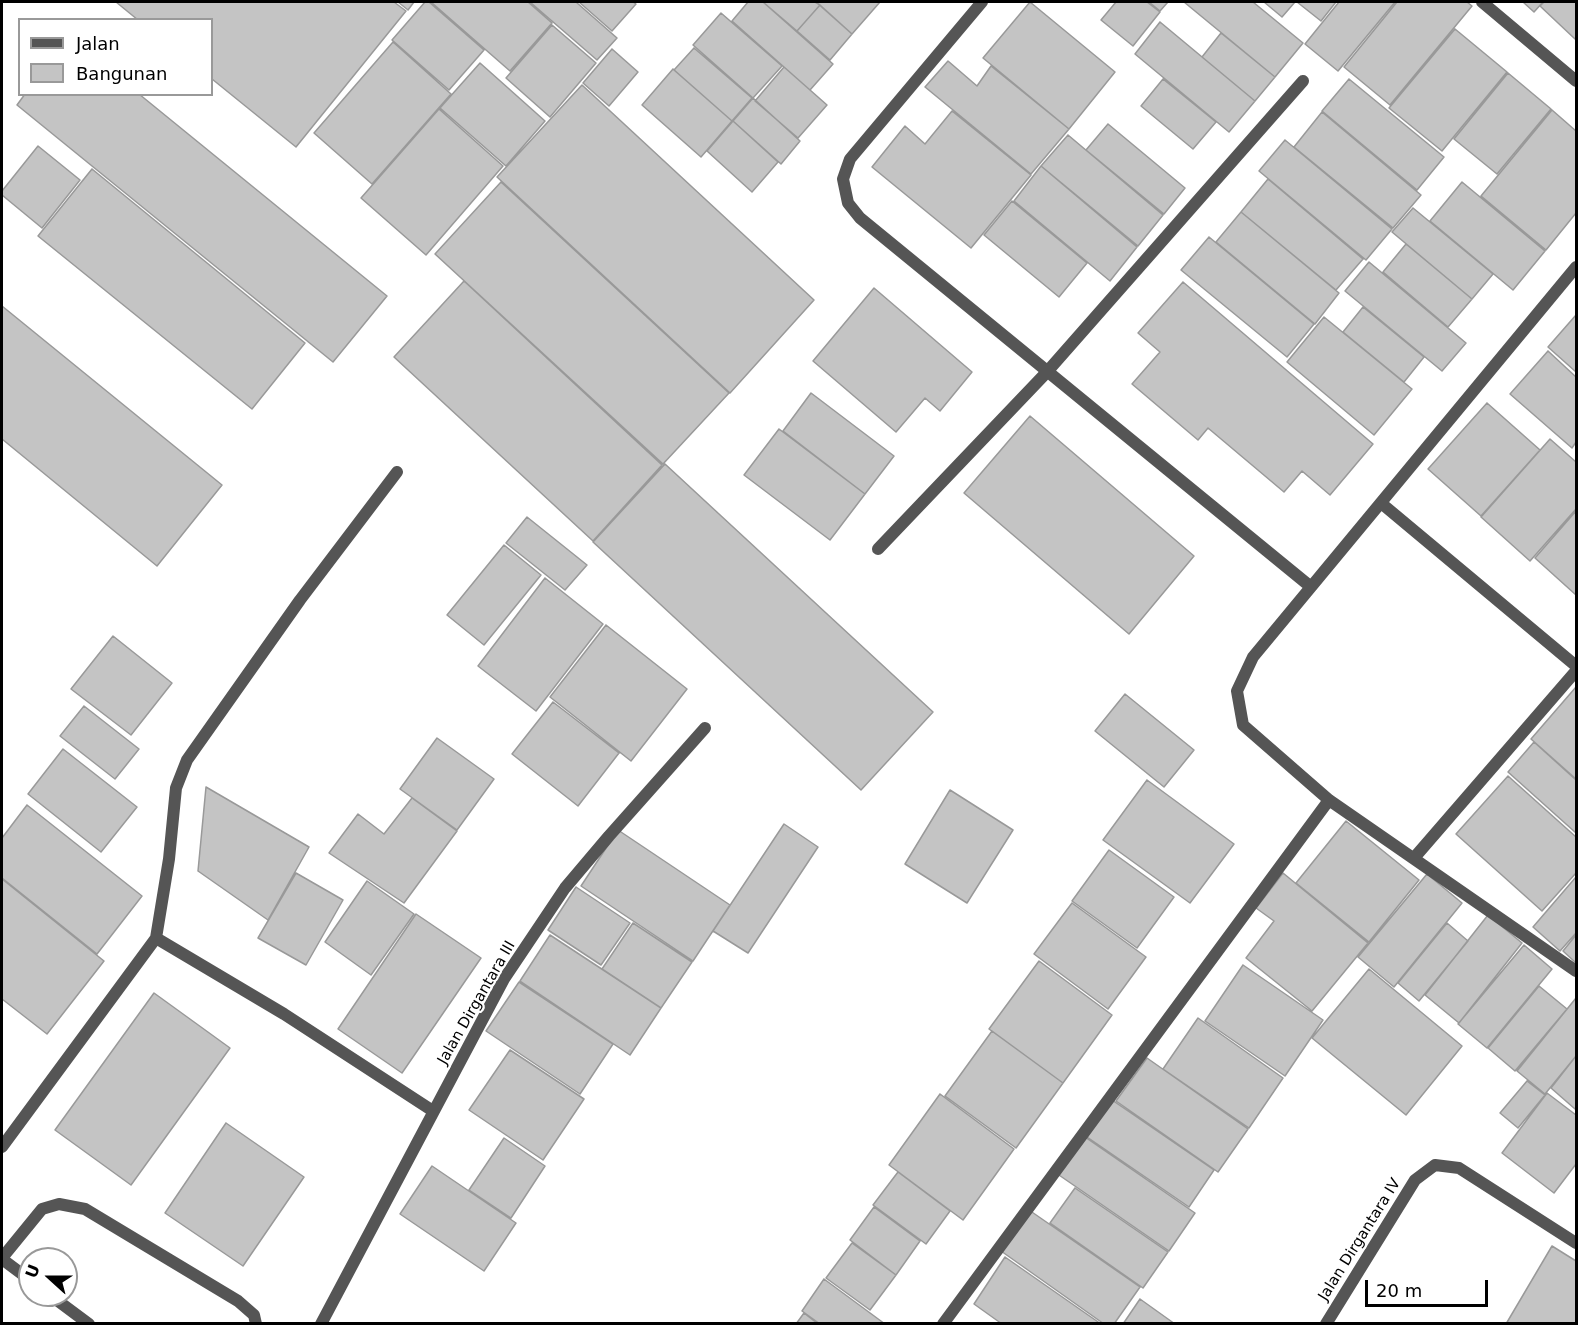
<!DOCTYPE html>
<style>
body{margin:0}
#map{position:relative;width:1578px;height:1325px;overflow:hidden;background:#fff;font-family:"DejaVu Sans",sans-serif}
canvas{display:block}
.frame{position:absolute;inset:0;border:3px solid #000;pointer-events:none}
.legend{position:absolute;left:18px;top:18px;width:195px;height:78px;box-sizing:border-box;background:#fff;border:2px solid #999;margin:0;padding:8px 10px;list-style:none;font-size:18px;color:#000}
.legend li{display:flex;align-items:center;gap:12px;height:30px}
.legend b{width:30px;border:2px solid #999}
.north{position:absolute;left:18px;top:1247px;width:60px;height:60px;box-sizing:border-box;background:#fff;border:2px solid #999;border-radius:50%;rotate:291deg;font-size:16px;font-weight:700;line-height:24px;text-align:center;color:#000}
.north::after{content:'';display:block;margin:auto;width:21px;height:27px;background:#000;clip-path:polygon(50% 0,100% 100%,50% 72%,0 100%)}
.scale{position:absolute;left:1365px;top:1280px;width:123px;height:27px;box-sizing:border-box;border:3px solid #000;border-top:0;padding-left:8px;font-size:18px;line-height:21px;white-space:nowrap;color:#000;-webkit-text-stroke:4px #fff;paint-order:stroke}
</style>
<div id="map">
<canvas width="1578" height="1325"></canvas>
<div class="frame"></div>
<ul class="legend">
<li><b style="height:8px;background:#555"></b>Jalan</li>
<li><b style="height:16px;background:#c4c4c4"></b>Bangunan</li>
</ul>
<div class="north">U</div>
<div class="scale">20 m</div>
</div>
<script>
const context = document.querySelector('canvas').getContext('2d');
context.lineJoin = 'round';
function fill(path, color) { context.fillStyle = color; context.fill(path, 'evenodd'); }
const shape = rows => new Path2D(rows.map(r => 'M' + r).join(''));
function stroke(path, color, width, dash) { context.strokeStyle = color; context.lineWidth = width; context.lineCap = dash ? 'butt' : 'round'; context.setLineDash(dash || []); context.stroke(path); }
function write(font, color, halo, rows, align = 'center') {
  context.font = font + ' "DejaVu Sans",sans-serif'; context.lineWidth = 4.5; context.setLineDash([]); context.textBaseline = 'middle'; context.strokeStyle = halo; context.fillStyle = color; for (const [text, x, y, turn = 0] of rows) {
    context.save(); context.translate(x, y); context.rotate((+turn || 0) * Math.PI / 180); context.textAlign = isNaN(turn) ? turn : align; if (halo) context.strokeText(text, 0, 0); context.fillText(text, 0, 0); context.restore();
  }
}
const building = shape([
 [116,2,394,2,406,11,296,147,212,79,212,20,138,20,116,2],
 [398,2,414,2,408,10,398,2],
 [425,2,429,2,484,50,449,90,392,40,425,2],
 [431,2,528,2,552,23,510,71,431,2],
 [530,2,576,2,617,38,597,60,530,2],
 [579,2,633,2,636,4,612,31,579,2],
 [748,2,763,2,833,64,810,90,732,21,748,2],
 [763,2,815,2,820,5,797,31,763,2],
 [816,2,880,2,852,34,816,2],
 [1030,2,1115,72,1069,129,983,58,1030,2],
 [1116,2,1147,2,1160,12,1133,46,1101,20,1116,2],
 [1149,2,1168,2,1160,11,1149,2],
 [1184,2,1253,2,1303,43,1275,77,1184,2],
 [1264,2,1295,2,1282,17,1264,2],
 [1297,2,1336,2,1321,21,1297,2],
 [1339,2,1395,2,1338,71,1305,44,1339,2],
 [1397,2,1467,2,1472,6,1390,105,1344,67,1397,2],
 [1523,2,1543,2,1534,12,1523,2],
 [1544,2,1576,2,1576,37,1575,39,1540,6,1544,2],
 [820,5,852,34,830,60,797,31,820,5],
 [721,13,782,66,753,98,693,45,721,13],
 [1160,22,1255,101,1229,132,1135,54,1160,22],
 [552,25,596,63,550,117,506,78,552,25],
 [1455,29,1507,72,1442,151,1389,108,1455,29],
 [1221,33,1275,77,1255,101,1202,57,1221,33],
 [393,42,451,94,372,184,314,133,393,42],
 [694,48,752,98,732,121,674,70,694,48],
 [612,49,638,72,609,106,583,83,612,49],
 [948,61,977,86,991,66,1069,129,1031,174,925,87,948,61],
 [480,63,545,121,506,166,440,108,480,63],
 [784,67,827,105,798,138,755,101,784,67],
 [673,69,732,121,701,157,642,105,673,69],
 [1508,73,1551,109,1497,174,1454,139,1508,73],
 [1163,79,1216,122,1193,149,1141,106,1163,79],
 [1349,79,1444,157,1417,190,1322,111,1349,79],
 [582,85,814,300,730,393,497,177,582,85],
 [25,94,139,94,387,296,333,362,17,105,25,94],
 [753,98,800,141,781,164,733,121,753,98],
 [439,109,503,166,426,255,361,198,439,109],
 [1552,110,1576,131,1576,213,1546,250,1481,196,1552,110],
 [952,111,1031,175,971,248,872,167,905,126,925,144,952,111],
 [1322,112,1421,195,1393,228,1294,147,1322,112],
 [733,121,778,162,752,192,707,151,733,121],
 [1108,124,1185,188,1164,214,1086,150,1108,124],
 [1068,135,1163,215,1138,246,1041,166,1068,135],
 [1285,140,1392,229,1366,260,1259,171,1285,140],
 [38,146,80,180,42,228,2,195,2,191,38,146],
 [1041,166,1137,247,1110,281,1014,201,1041,166],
 [92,169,305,343,252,409,38,236,92,169],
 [1268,179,1363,259,1336,290,1241,212,1268,179],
 [501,182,729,393,663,464,435,254,501,182],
 [1462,182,1545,251,1513,290,1430,221,1462,182],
 [1012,201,1087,263,1059,297,984,235,1012,201],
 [1413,208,1493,274,1472,299,1392,232,1413,208],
 [1241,212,1339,293,1315,324,1216,242,1241,212],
 [1209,237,1314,324,1287,357,1181,270,1209,237],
 [1406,244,1472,299,1448,327,1383,272,1406,244],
 [1369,262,1466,343,1442,371,1345,291,1369,262],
 [464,281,662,465,593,541,394,357,464,281],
 [1183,282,1373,444,1330,495,1302,471,1284,492,1208,428,1198,440,1132,384,1160,352,1138,333,1183,282],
 [874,288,972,372,940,411,925,398,896,432,813,361,874,288],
 [2,306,222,485,157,566,2,439,2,306],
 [1363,307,1424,357,1404,382,1343,332,1363,307],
 [1576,315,1576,372,1548,347,1576,315],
 [1324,317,1412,389,1374,435,1287,362,1324,317],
 [1548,351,1576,377,1576,442,1572,448,1510,394,1548,351],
 [811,393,894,456,865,494,783,431,811,393],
 [1487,403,1540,450,1481,516,1428,469,1487,403],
 [1030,416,1194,556,1129,634,964,493,1030,416],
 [779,429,865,494,830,540,744,475,779,429],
 [1550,439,1576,462,1576,509,1530,561,1481,517,1550,439],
 [665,464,933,712,861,790,593,542,665,464],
 [1576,511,1576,595,1535,558,1576,511],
 [527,517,587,565,565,590,506,543,527,517],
 [504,545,541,575,484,645,447,615,504,545],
 [545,578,603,624,536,711,478,666,545,578],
 [606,625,687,689,631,761,550,697,606,625],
 [113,636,172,683,131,735,71,689,113,636],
 [1576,687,1576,779,1531,739,1576,687],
 [1125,694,1194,750,1164,787,1095,731,1125,694],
 [553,702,619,753,578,806,512,754,553,702],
 [84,706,139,749,115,779,60,736,84,706],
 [437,738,494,779,457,830,400,789,437,738],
 [1534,742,1576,780,1576,833,1508,772,1534,742],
 [63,749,137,807,101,852,28,794,63,749],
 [1508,776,1576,837,1576,873,1542,911,1456,834,1508,776],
 [1147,780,1234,844,1190,903,1103,840,1147,780],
 [206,787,309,847,268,920,198,871,206,787],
 [950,790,1013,830,967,903,905,864,950,790],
 [412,798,457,831,404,903,329,853,358,814,384,834,412,798],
 [27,805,142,896,97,954,2,878,2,838,27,805],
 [1346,821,1419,880,1369,942,1296,883,1346,821],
 [784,824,818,847,748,953,713,931,784,824],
 [618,830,730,905,693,961,581,886,618,830],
 [1109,850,1174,897,1137,948,1072,901,1109,850],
 [296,873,343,900,306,965,258,938,296,873],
 [1283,873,1368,943,1312,1011,1246,958,1274,921,1256,908,1283,873],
 [1427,874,1462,903,1394,987,1358,957,1427,874],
 [1576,877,1576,933,1560,951,1533,927,1576,877],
 [2,879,104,961,47,1034,2,999,2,879],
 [367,881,414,914,371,975,325,942,367,881],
 [576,887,630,923,601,965,548,930,576,887],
 [1072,903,1146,957,1108,1009,1034,954,1072,903],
 [416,914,481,958,402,1073,338,1029,416,914],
 [1488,915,1522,943,1459,1023,1425,995,1488,915],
 [633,923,692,962,661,1008,602,969,633,923],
 [1447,923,1468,941,1419,1001,1398,983,1447,923],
 [550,935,661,1008,630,1055,520,981,550,935],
 [1576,935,1576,963,1563,951,1576,935],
 [1524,945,1552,969,1487,1048,1458,1024,1524,945],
 [1039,961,1112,1015,1063,1083,989,1029,1039,961],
 [1243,965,1323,1020,1285,1076,1205,1021,1243,965],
 [1369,969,1462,1046,1406,1115,1312,1038,1369,969],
 [519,982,613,1044,580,1094,486,1031,519,982],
 [1539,986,1567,1009,1515,1071,1488,1048,1539,986],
 [154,993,230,1048,131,1185,55,1130,154,993],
 [1576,998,1576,1056,1545,1094,1517,1071,1576,998],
 [1198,1018,1283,1078,1249,1128,1163,1069,1198,1018],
 [992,1031,1063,1083,1016,1148,945,1096,992,1031],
 [510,1050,584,1099,543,1160,469,1110,510,1050],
 [1576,1056,1576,1107,1575,1109,1551,1088,1576,1056],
 [1147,1058,1248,1129,1218,1172,1116,1101,1147,1058],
 [1527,1081,1545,1095,1518,1128,1500,1113,1527,1081],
 [1547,1093,1576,1115,1576,1164,1554,1193,1502,1153,1547,1093],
 [940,1094,1014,1149,963,1220,889,1165,940,1094],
 [1112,1100,1214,1170,1189,1207,1087,1137,1112,1100],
 [226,1123,304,1177,243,1266,165,1213,226,1123],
 [1082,1135,1195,1213,1169,1251,1056,1173,1082,1135],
 [504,1138,545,1166,511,1218,469,1190,504,1138],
 [432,1166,516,1223,484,1271,400,1214,432,1166],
 [898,1172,950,1211,926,1244,873,1205,898,1172],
 [1075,1188,1168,1252,1143,1288,1050,1223,1075,1188],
 [874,1207,920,1241,896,1275,850,1240,874,1207],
 [1029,1210,1140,1287,1114,1324,1104,1324,1001,1251,1029,1210],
 [852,1243,896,1275,870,1310,826,1278,852,1243],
 [1552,1246,1576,1261,1576,1321,1575,1324,1506,1324,1552,1246],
 [1005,1257,1101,1324,1002,1324,974,1304,1005,1257],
 [824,1279,885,1324,820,1324,802,1311,824,1279],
 [1140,1299,1175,1324,1123,1324,1140,1299],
 [804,1313,818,1324,796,1324,804,1313]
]);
fill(building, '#c4c4c4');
stroke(building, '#999', 1.5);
stroke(shape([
 [2,1258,42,1209,59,1204,85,1209,238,1301,254,1315,256,1324]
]), '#555', 12);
stroke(shape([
 [982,2,850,159,843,179,848,203,860,218,1311,587],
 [1482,2,1576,81],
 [1576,267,1253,657,1237,691,1243,725,1329,800,1576,971],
 [1381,503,1576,666],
 [878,549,1046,373,1303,81],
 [1414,858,1576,671],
 [156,938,284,1014,433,1111],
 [2,1147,156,938,169,859,176,788,187,760,300,600,397,472],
 [2,1259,30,1280],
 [50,1295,89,1324],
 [321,1324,504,979,565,888,609,836,705,728],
 [943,1324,1329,800],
 [1326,1324,1415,1180,1435,1165,1459,1168,1576,1243]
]), '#555', 12);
write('15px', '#000', '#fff', [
 ["Jalan Dirgantara III",477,1003,-60],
 ["Jalan Dirgantara IV",1360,1240,-58]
]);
</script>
